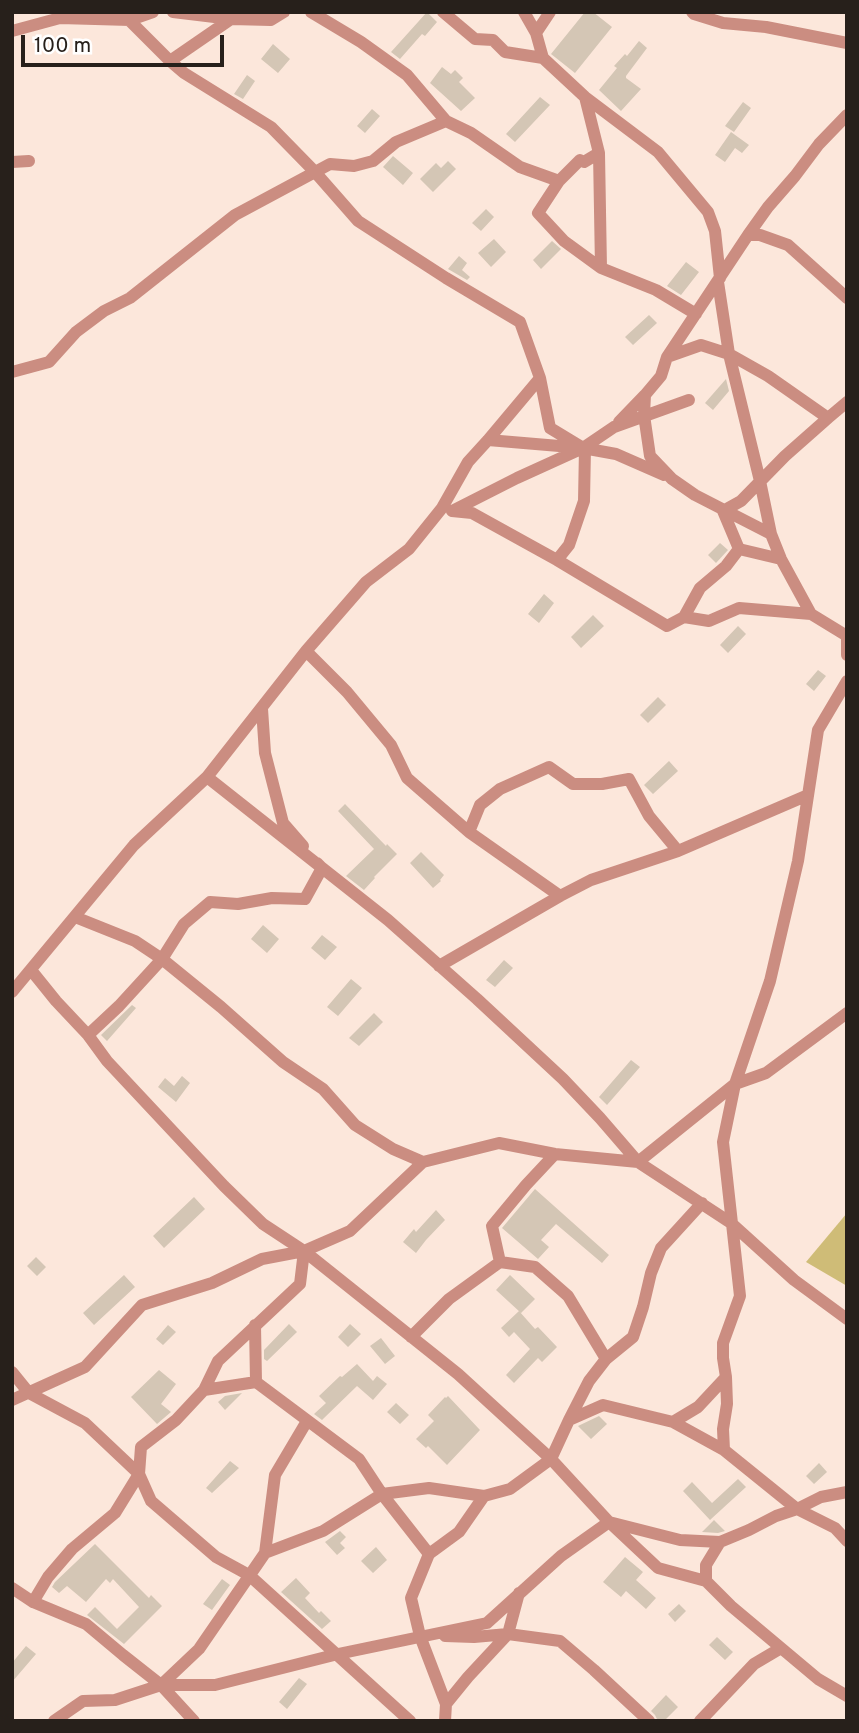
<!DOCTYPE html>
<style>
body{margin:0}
#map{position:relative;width:859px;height:1733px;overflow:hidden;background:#fce7db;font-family:Overpass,sans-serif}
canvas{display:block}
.frame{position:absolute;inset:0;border:14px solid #27201b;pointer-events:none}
.scale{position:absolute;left:21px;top:35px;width:203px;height:32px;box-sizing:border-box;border:4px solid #27201b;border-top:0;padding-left:9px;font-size:21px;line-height:24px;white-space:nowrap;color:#27201b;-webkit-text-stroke:5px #fff;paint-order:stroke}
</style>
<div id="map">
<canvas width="859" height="1733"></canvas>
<div class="frame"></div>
<div class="scale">100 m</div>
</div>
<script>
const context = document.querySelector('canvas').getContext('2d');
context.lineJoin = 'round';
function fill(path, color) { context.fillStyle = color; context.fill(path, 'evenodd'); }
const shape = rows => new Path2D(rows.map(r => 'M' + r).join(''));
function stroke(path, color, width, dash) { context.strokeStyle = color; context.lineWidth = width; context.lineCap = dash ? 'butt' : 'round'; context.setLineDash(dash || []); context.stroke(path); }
fill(shape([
 [847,1213,847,1286,806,1262]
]), '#cfbc77');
fill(shape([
 [427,12,437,22,425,36,422,34,400,59,391,52],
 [585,12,593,12,612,27,575,73,551,54],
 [639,41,647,48,626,76,626,78,641,89,621,111,599,90,617,68,614,66,625,54,627,56],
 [273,44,290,59,278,73,261,59],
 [442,67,451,74,455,70,463,78,459,82,475,98,461,111,430,83],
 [247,75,255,81,243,99,234,94],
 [540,97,550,105,515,142,506,134],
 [743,102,751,108,734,132,725,126],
 [372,109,380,116,365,133,357,126],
 [731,132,749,145,742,153,735,148,725,162,715,155],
 [393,156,413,173,403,185,383,167],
 [448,161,456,169,433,192,420,179,436,163,441,168],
 [486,209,494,217,481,231,472,223],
 [494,239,506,252,491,267,478,253],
 [552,241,561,249,541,269,533,260],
 [459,256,467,263,462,270,470,277,467,280,448,269],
 [686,262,699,272,681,295,667,286],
 [649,315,657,323,633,345,625,337],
 [726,379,729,391,713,410,705,403],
 [720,543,728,550,716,563,708,555],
 [544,594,554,603,539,623,528,614],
 [593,615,604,626,581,648,571,637],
 [738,626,746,634,728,653,720,645],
 [818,670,826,676,814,691,806,684],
 [658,697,666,705,648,723,640,715],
 [669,761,678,771,653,794,644,785],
 [345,804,386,846,387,844,397,854,374,877,375,878,364,890,346,876,374,849,338,811],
 [421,852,444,875,440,880,441,881,433,888,410,863],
 [263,925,279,939,267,953,251,939],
 [322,935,337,947,325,960,311,948],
 [504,960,513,968,495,987,486,980],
 [351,979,362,988,338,1016,327,1007],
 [132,1005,136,1008,107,1041,101,1035],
 [374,1013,383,1022,359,1046,349,1038],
 [631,1060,640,1067,607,1105,599,1097],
 [182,1076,190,1083,176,1102,158,1087,165,1078,174,1086],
 [535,1189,609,1255,602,1263,556,1224,541,1240,549,1247,538,1259,502,1228],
 [194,1197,205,1209,164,1248,153,1236],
 [436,1210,445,1220,426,1240,416,1253,403,1242,414,1229,416,1232],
 [36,1257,46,1267,37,1276,27,1266],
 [124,1275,135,1287,94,1325,83,1313],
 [510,1275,535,1299,521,1313,496,1290],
 [519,1311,535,1329,538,1327,557,1347,542,1362,538,1358,514,1383,506,1375,530,1349,514,1332,509,1337,501,1328],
 [289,1324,297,1332,267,1361,264,1359,264,1350],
 [350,1324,361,1334,348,1347,338,1337],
 [168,1325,176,1332,163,1345,156,1339],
 [381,1338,395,1356,385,1364,370,1346],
 [357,1364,373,1381,377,1376,387,1384,373,1400,357,1386,322,1420,314,1414,326,1403,319,1396,340,1376,342,1377],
 [159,1370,176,1384,161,1404,171,1412,157,1424,131,1397],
 [242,1393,225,1410,218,1402,225,1396],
 [448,1396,480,1430,447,1465,428,1446,426,1448,416,1439,434,1421,428,1415,445,1397,446,1398],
 [396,1403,409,1415,400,1424,387,1412],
 [599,1416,607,1424,591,1439,578,1426],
 [230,1461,239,1468,212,1493,206,1488],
 [819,1463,827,1472,814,1484,806,1476],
 [738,1479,746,1487,710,1520,683,1491,692,1482,712,1503],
 [714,1520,725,1531,718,1533,702,1532],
 [340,1531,346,1537,340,1543,345,1548,337,1555,325,1542],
 [95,1544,149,1598,151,1595,162,1606,124,1644,87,1615,95,1607,117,1629,139,1607,113,1579,110,1583,106,1579,86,1602,67,1586,59,1593,52,1587,55,1582],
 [376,1547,387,1560,373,1573,361,1561],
 [625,1557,643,1572,636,1580,656,1598,646,1609,626,1591,621,1597,603,1582],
 [296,1578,310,1593,305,1598,319,1613,321,1611,331,1621,322,1629,281,1592],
 [222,1579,230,1585,212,1610,203,1604],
 [679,1604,686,1611,675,1622,668,1614],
 [717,1637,733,1652,725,1660,709,1645],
 [26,1646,36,1654,12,1682,12,1663],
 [299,1678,307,1684,287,1709,279,1702],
 [666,1695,678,1707,664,1721,658,1721,655,1715,651,1711]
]), '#d4c6b5');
stroke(shape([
 [121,12,170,61,184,73,271,127,315,172,358,221,446,278,520,322,540,378,550,428,583,448],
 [173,12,231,19,233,16],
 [311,12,361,42,407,75,446,121,471,133,520,167,559,181],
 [443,12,475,39,493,40,505,52,543,58,585,97,658,152,708,212,715,231,720,278],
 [524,12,536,33,543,58],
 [692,12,694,14,723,23,766,27,847,43],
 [12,31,60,18,130,20,153,12],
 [536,33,550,12],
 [170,61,231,19,271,20,284,12],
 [585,97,599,153,601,268,656,290,696,314],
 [847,115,819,144,795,176,768,207,748,235,667,357,661,376,645,395,644,415,650,456,672,479,695,495,771,534,781,559,811,614,847,636],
 [599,153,584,162,580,160,559,181,538,213,564,241,601,268],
 [12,162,29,161],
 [748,235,760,235,788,245,847,298],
 [718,282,729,354,768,376,828,418,785,456,741,501,723,511,739,549,781,559],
 [667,357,701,345,729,354,760,481,771,534],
 [12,372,49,362,76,332,104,311,130,298,235,215,330,164,354,166,373,161,396,142,446,121],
 [828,418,847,402],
 [619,422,645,395],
 [488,440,583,448,616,454,664,475],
 [452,511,472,513,557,560,667,626,684,617,709,621,739,608,811,614],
 [452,511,517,478,583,448,614,427,689,400],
 [557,560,569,545,584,501,585,448],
 [684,617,700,588,726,566,739,549],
 [847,639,847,655],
 [306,651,347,692,391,745,407,778,469,832,560,896],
 [262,709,265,753,283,823,303,846],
 [207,777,388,920,477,999,563,1079,600,1118,638,1162,735,1084,766,1073,847,1013],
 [469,832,480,805,500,789,549,767,573,784,602,784,629,779,649,816,678,851],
 [75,917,135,941,162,959,221,1007,283,1062,323,1089,355,1125,393,1149,423,1162],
 [439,966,560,896,591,880,678,851,808,795],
 [31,970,56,1001,88,1035,107,1061,224,1186,263,1224,304,1251,458,1374,551,1459,609,1522,658,1568,706,1581],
 [12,992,134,845,207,777,306,651,366,582,409,549,442,508,468,462,488,440,540,378],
 [88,1035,119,1006,162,959,184,924,210,902,238,904,272,898,305,899,322,868,317,863],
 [500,1262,492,1226,526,1185,555,1154],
 [255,1325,256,1382],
 [411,1337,449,1299,500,1262,535,1267,568,1296,606,1359],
 [12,1372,29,1393,85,1423,139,1474,151,1501,216,1557,249,1575,410,1721],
 [204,1390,256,1382,359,1459,382,1494,429,1554],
 [12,1400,85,1367,142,1305,212,1283,262,1259,304,1251,350,1231,423,1162,499,1143,555,1154,638,1162,731,1223,794,1280,847,1319],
 [569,1420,589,1381,606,1359,633,1337,643,1307,651,1273,661,1248,702,1203],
 [673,1422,698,1407,726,1377,723,1358,723,1343,740,1296,723,1142,735,1084,770,981,798,861,818,730,847,681],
 [724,1450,723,1429,727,1404,726,1377],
 [720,1542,706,1565,706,1581,731,1606,818,1679,847,1696],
 [265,1553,275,1475,307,1421],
 [12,1588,33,1602,86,1624,123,1655,161,1685,194,1721],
 [33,1602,48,1577,72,1549,115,1513,139,1474,141,1447,176,1420,204,1390,218,1361,300,1284,304,1251],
 [445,1636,474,1637,508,1634,560,1641,594,1670,649,1721],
 [161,1685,199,1649,265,1553,323,1531,382,1494,429,1488,484,1496,510,1489,551,1459,569,1420,603,1405,673,1422,724,1450,797,1509,835,1528,847,1541],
 [446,1704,420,1636,411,1598,429,1554,459,1532,484,1496],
 [54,1721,83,1701,115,1700,161,1685,215,1685,338,1654,487,1623,561,1556,609,1522,680,1540,720,1542,749,1530,776,1516,797,1509,821,1497,847,1492],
 [445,1721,446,1704,468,1677,508,1634,519,1593],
 [700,1721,754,1664,781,1648]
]), '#cb8d81', 12);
</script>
